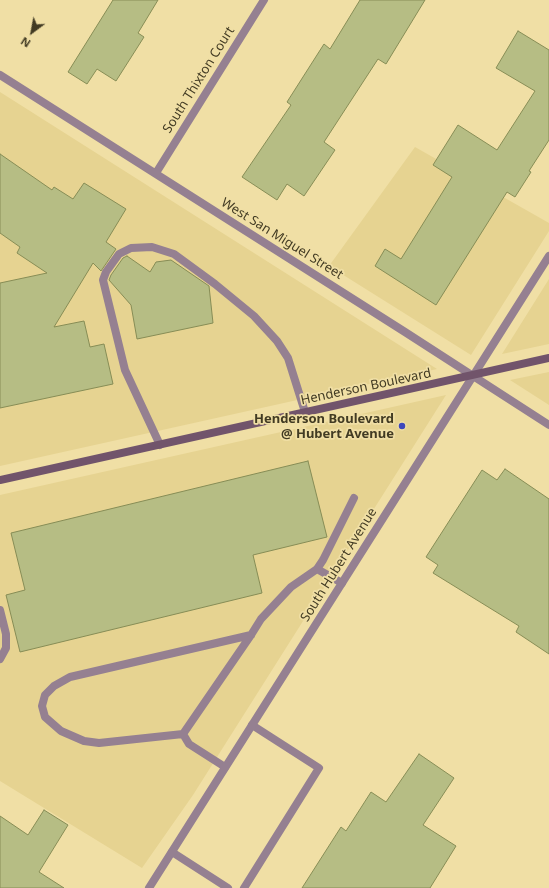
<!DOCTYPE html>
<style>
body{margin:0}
#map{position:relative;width:549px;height:888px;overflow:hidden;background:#f0dfa5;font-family:"Noto Sans",sans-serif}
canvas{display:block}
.north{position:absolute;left:12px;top:12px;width:40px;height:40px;-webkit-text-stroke:3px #f0dfa5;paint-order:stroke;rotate:212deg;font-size:11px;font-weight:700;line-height:16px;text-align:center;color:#423b23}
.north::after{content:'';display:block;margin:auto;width:14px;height:18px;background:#423b23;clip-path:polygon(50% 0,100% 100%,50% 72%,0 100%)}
</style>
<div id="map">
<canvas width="549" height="888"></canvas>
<div class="north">N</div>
</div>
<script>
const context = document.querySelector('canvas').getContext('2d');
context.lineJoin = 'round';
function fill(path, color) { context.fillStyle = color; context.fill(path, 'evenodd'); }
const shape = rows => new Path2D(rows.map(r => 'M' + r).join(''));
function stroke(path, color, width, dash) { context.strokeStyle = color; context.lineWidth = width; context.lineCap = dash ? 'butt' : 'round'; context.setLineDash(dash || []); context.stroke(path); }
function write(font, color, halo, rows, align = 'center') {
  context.font = font + ' "Noto Sans",sans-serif'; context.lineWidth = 3.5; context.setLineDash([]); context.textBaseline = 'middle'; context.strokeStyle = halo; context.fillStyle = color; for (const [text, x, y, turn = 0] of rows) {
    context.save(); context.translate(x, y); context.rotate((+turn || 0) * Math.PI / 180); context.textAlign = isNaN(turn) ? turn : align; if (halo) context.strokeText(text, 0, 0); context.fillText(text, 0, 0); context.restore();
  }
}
fill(shape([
 [0,92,437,369,0,466],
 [415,147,549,223,549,231,471,355,329,266],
 [549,279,549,344,502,354],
 [549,372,549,405,510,380],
 [446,395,193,795,142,868,0,781,0,495]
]), '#e6d391');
const building = shape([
 [113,0,158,0,138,33,144,37,116,81,97,69,87,84,68,72,113,0],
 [360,0,425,0,386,64,378,59,324,142,335,150,304,196,287,184,277,200,242,177,291,105,287,102,324,44,330,49,360,0],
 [518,31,549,50,549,140,529,171,531,172,515,197,507,192,436,305,375,266,385,249,401,259,452,177,433,165,458,125,497,150,535,91,496,68,518,31],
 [0,154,52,190,54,187,73,199,84,183,126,209,106,242,116,249,101,271,93,263,54,327,84,321,90,347,104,344,113,384,0,408,0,283,47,273,17,253,20,247,0,233,0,154],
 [127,256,150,272,156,262,171,260,209,286,213,323,137,339,131,305,109,280,111,275,123,258,127,256],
 [308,461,327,537,253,555,262,593,20,652,6,595,25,590,11,533,308,461],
 [505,469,549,499,549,654,516,632,519,626,433,573,438,565,426,557,482,470,497,480,505,469],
 [419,754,454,778,423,825,456,846,430,888,302,888,341,827,346,831,371,792,386,802,419,754],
 [44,810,68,825,39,872,64,888,0,888,0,816,28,835,44,810]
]);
fill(building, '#b6bd84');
stroke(building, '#878d56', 1);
stroke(shape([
 [160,445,125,370,103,280,106,272,119,254,131,248,152,247,174,254,215,284,254,316,277,341,288,358,305,412],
 [342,583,317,569,323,560,354,498],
 [0,610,6,634,6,648,0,659],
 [251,635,70,677,54,686,45,695,42,706,45,717,61,731,84,741,99,743,183,734,251,635,261,619,291,587,317,569],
 [183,734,189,744,225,767],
 [172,852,228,888],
 [244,888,319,768,252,725]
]), '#958091', 8);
stroke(shape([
 [0,75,405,332,549,425],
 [156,173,264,0],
 [149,888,549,256]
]), '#958091', 8);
stroke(shape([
 [0,480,549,358]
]), '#71546b', 8);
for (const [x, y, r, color] of [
 [402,426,4,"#3e47bb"]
]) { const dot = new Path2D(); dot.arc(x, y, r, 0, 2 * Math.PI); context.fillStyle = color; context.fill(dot); stroke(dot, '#f0dfa5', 1.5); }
write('13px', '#423b23', '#f0dfa5', [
 ["South Thixton Court",199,80,-58],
 ["West San Miguel Street",282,239,32],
 ["Henderson Boulevard",366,387,-12],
 ["South Hubert Avenue",339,565,-58]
]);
write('bold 13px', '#423b23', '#f0dfa5', [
 ["Henderson Boulevard",394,419],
 ["@ Hubert Avenue",394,434]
], 'right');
</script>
